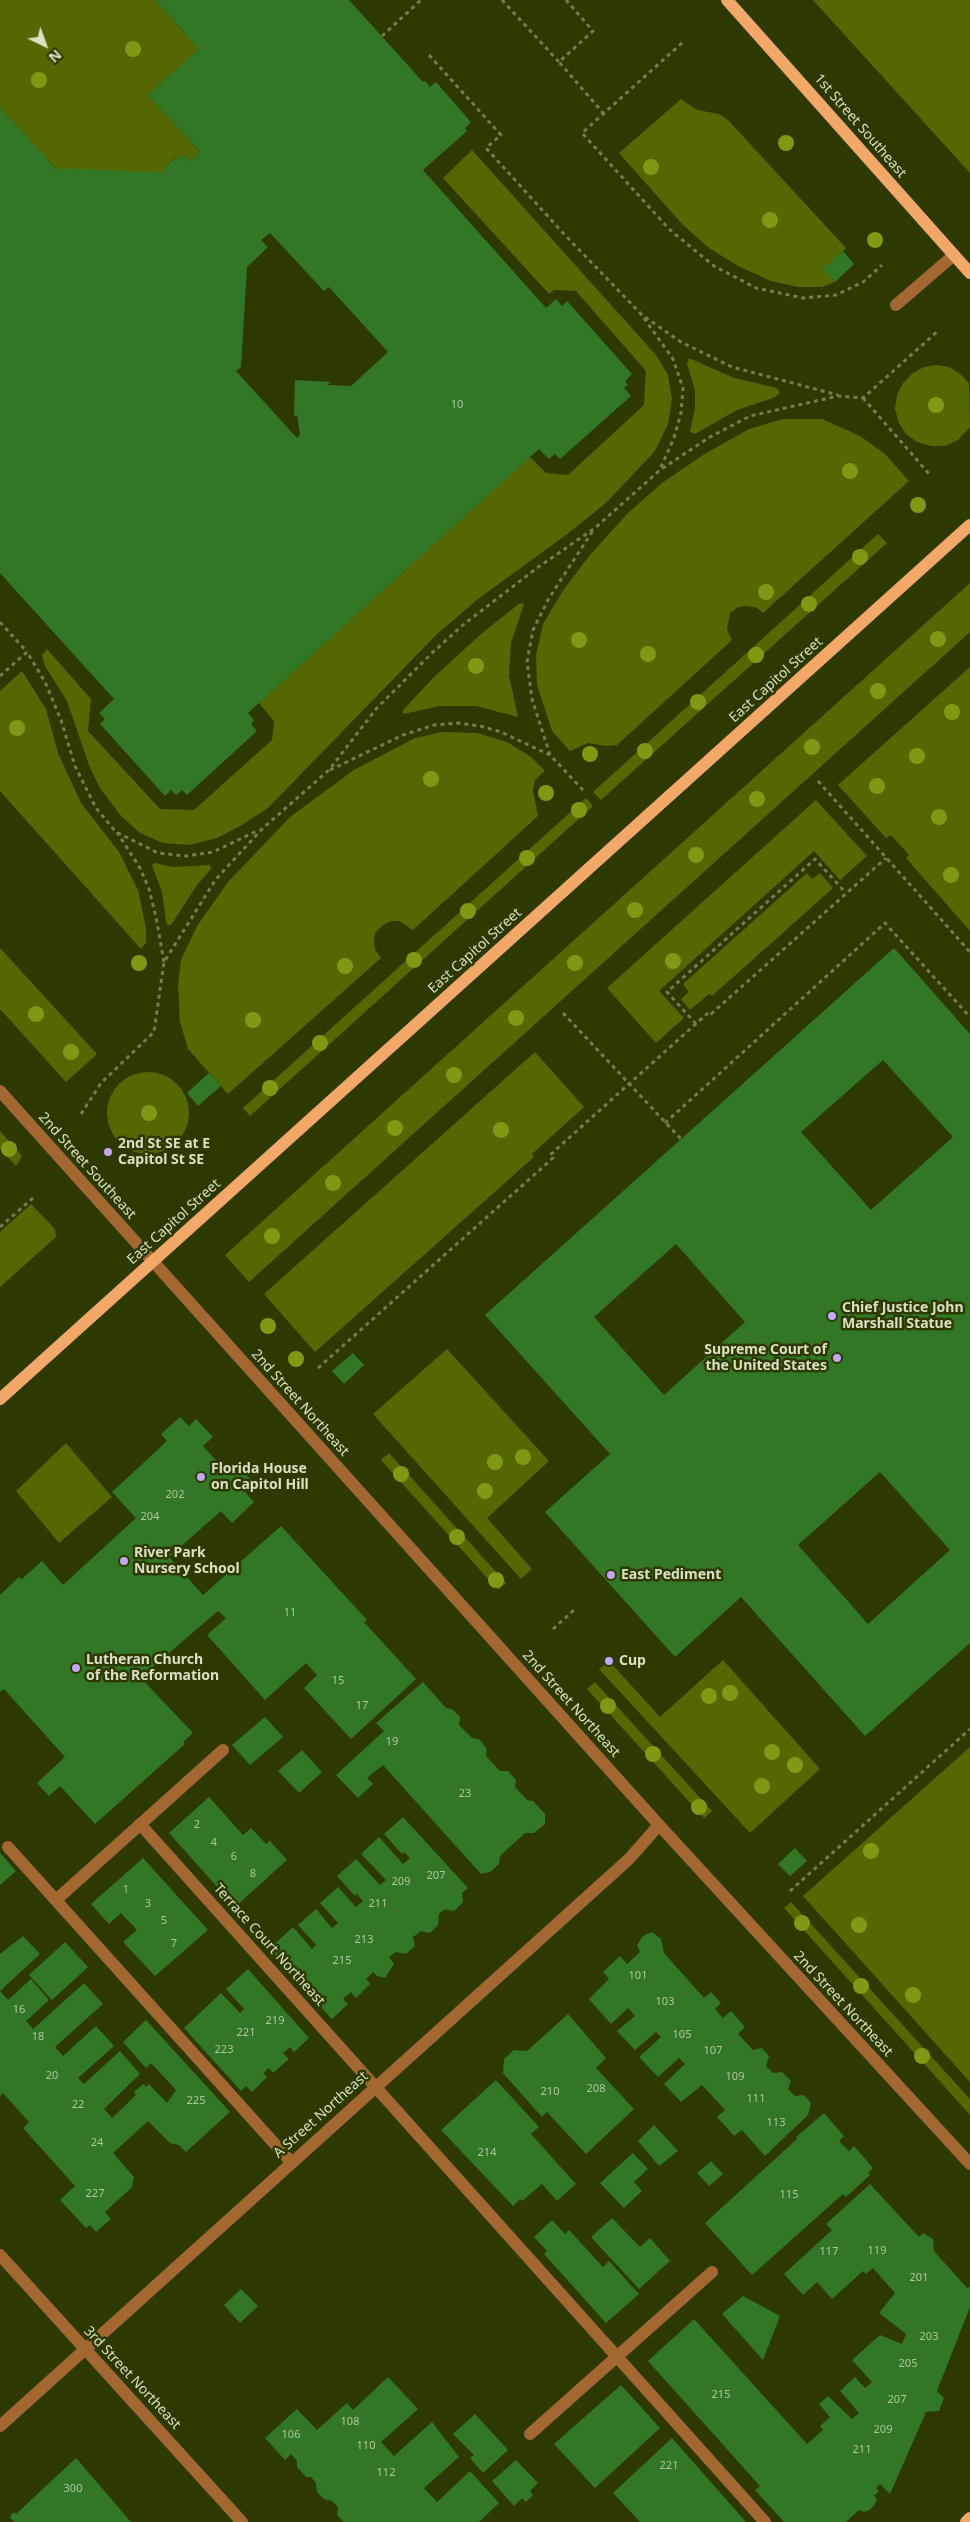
<!DOCTYPE html>
<style>
body{margin:0}
#map{position:relative;width:970px;height:2522px;overflow:hidden;background:#2e3900;font-family:"Noto Sans",sans-serif}
canvas{display:block}
.north{position:absolute;left:20px;top:20px;width:50px;height:50px;-webkit-text-stroke:4px #2e3900;paint-order:stroke;rotate:138deg;font-size:14px;font-weight:700;line-height:20px;text-align:center;color:#d8e0c4}
.north::after{content:'';display:block;margin:auto;width:18px;height:22px;background:#d8e0c4;clip-path:polygon(50% 0,100% 100%,50% 72%,0 100%)}
</style>
<div id="map">
<canvas width="970" height="2522"></canvas>
<div class="north">N</div>
</div>
<script>
const context = document.querySelector('canvas').getContext('2d');
context.lineJoin = 'round';
function fill(path, color) { context.fillStyle = color; context.fill(path, 'evenodd'); }
const shape = rows => new Path2D(rows.map(r => 'M' + r).join(''));
function stroke(path, color, width, dash) { context.strokeStyle = color; context.lineWidth = width; context.lineCap = dash ? 'butt' : 'round'; context.setLineDash(dash || []); context.stroke(path); }
function write(font, color, halo, rows, align = 'center') {
  context.font = font + ' "Noto Sans",sans-serif'; context.lineWidth = 5; context.setLineDash([]); context.textBaseline = 'middle'; context.strokeStyle = halo; context.fillStyle = color; for (const [text, x, y, turn = 0] of rows) {
    context.save(); context.translate(x, y); context.rotate((+turn || 0) * Math.PI / 180); context.textAlign = isNaN(turn) ? turn : align; if (halo) context.strokeText(text, 0, 0); context.fillText(text, 0, 0); context.restore();
  }
}
fill(shape([
 [0,0,155,0,199,49,148,95,200,152,190,161,183,154,177,159,175,157,164,170,166,173,58,171,0,107],
 [813,0,970,0,970,173],
 [681,99,697,110,719,114,728,120,846,248,824,269,835,282,822,287,798,287,771,281,738,266,709,248,682,224,619,153],
 [472,150,656,355,668,375,672,399,668,424,655,451,606,503,566,535,478,599,436,635,268,808,242,825,217,838,189,845,163,843,140,833,121,816,100,788,89,765,67,701,45,666,42,655,47,649,91,699,88,731,160,809,194,810,272,740,274,721,259,703,530,457,546,473,568,475,644,405,646,371,576,291,554,290,549,294,443,178],
 [689,358,734,378,773,387,778,389,779,393,776,397,737,410,695,434,690,432,695,408,695,390,687,364],
 [936,365,949,367,960,374,969,383,970,427,958,440,945,446,931,446,917,442,906,434,899,423,895,409,897,395,903,383,913,373,924,367],
 [783,419,822,419,860,436,885,454,909,481,763,613,757,608,747,606,738,607,730,613,727,630,732,640,617,745,606,746,588,743,570,751,552,731,537,685,536,655,543,624,562,592,589,556,628,513,662,483,703,455,749,429],
 [878,534,887,543,601,800,593,792],
 [970,583,970,632,249,1282,225,1255],
 [520,603,524,604,511,643,509,676,518,717,476,706,440,706,403,714,403,710,434,677,481,634],
 [970,667,970,931,906,858,909,855,891,835,886,838,838,785],
 [22,671,46,709,58,753,81,803,119,852,138,890,146,928,146,943,141,949,0,791,0,691],
 [442,732,477,733,507,742,531,757,545,771,535,780,533,791,538,816,413,930,399,921,390,921,382,926,375,933,374,942,375,949,381,958,228,1094,188,1049,180,1022,178,985,181,960,197,926,228,882,290,817,354,770,415,738],
 [586,798,593,806,250,1116,243,1108],
 [816,800,867,856,840,880,814,851,659,991,684,1018,656,1043,607,988],
 [155,863,173,867,210,865,211,869,197,885,171,925,168,925,166,922,162,892,152,865],
 [807,873,812,879,820,873,833,888,712,996,709,994,690,1010,681,999,689,992,683,984],
 [0,948,97,1054,66,1082,0,1009],
 [535,1052,584,1107,532,1154,534,1157,315,1352,264,1294],
 '107 1113a41 41 0 1 1 82 0a41 41 0 1 1-82 0Z',
 [0,1131,22,1156,16,1166,0,1149],
 [31,1204,55,1229,56,1237,0,1287,0,1232],
 [447,1349,549,1461,487,1518,532,1569,521,1579,373,1414],
 [66,1443,112,1497,59,1543,16,1491],
 [389,1453,506,1583,498,1590,381,1460],
 [723,1660,820,1769,750,1833,599,1669,609,1661,660,1717],
 [595,1682,712,1811,704,1818,587,1689],
 [970,1747,970,2082,803,1896],
 [791,1902,970,2099,970,2115,784,1908]
]), '#556700');
fill(shape([
 [155,0,349,0,423,82,425,81,430,87,436,82,471,122,465,128,467,131,423,170,546,308,556,299,562,306,567,301,632,374,625,381,628,385,624,388,631,396,560,459,555,454,549,459,539,449,248,713,254,720,251,724,257,731,187,795,182,790,176,795,171,790,165,796,100,724,105,719,99,713,114,699,0,573,0,107,58,171,61,168,166,173,163,170,176,157,177,159,183,154,190,161,200,152,148,95,199,49],
 [270,233,324,291,329,287,388,352,351,386,327,385,331,382,295,380,294,417,297,415,300,434,297,438,236,371,241,367,247,267,268,247,261,240],
 [843,251,854,264,835,282,823,269],
 [894,948,970,1034,970,1643,865,1736,741,1597,675,1657,545,1512,610,1454,485,1315],
 [883,1060,953,1137,871,1210,801,1132],
 [676,1244,745,1322,664,1395,594,1317],
 [880,1472,950,1550,868,1624,798,1545],
 [209,1073,221,1086,198,1106,187,1093],
 [353,1353,364,1365,344,1384,332,1371],
 [180,1417,189,1426,196,1419,213,1437,203,1446,228,1473,237,1465,255,1484,245,1492,254,1502,232,1523,221,1511,169,1557,203,1595,281,1526,367,1620,364,1622,416,1679,351,1739,304,1688,317,1675,306,1663,265,1700,207,1635,226,1618,218,1611,168,1654,172,1658,164,1664,161,1660,141,1678,193,1733,183,1742,185,1744,95,1824,60,1786,49,1796,37,1783,65,1757,4,1689,0,1692,0,1595,19,1577,22,1579,42,1561,63,1585,136,1518,112,1492,167,1441,161,1434],
 [423,1682,446,1708,452,1709,460,1717,459,1725,472,1738,479,1739,487,1749,486,1756,500,1771,508,1771,516,1780,515,1787,527,1800,533,1801,545,1814,545,1824,534,1833,525,1833,500,1856,499,1864,490,1872,481,1874,383,1765,367,1778,373,1784,358,1798,336,1775,384,1731,376,1723],
 [265,1717,283,1737,250,1765,232,1745],
 [302,1750,322,1772,299,1793,278,1771],
 [209,1797,243,1835,251,1828,266,1844,270,1841,287,1860,235,1907,169,1833],
 [403,1817,468,1888,462,1893,463,1902,454,1911,445,1909,439,1914,438,1925,430,1933,421,1931,413,1937,415,1946,406,1954,396,1952,389,1957,394,1964,385,1978,377,1976,373,1972,366,1979,370,1984,356,1998,351,1992,343,1999,348,2004,332,2019,268,1950,293,1927,312,1949,316,1945,298,1925,316,1909,332,1928,338,1923,320,1903,338,1887,356,1907,363,1901,357,1894,355,1896,337,1876,356,1859,380,1885,386,1880,361,1854,379,1837,403,1864,410,1858,404,1852,402,1854,384,1834],
 [795,1848,807,1861,790,1876,778,1864],
 [0,1853,16,1871,0,1885],
 [143,1858,208,1930,155,1976,123,1942,137,1930,121,1913,109,1924,91,1904],
 [652,1932,661,1939,664,1953,704,1998,711,1992,721,2003,715,2009,723,2018,731,2011,745,2027,738,2034,753,2050,762,2048,769,2056,766,2066,773,2073,782,2072,791,2081,788,2089,795,2096,804,2095,811,2103,808,2115,765,2156,742,2130,734,2136,717,2117,725,2110,702,2085,681,2102,664,2084,685,2064,679,2058,658,2077,639,2057,661,2037,656,2032,635,2050,617,2031,635,2016,628,2008,611,2024,589,1999,609,1979,603,1972,620,1956,627,1964,640,1952,637,1945,643,1936],
 [23,1936,40,1954,0,1991,8,2000,31,1979,49,2000,26,2021,33,2029,84,1983,103,2004,55,2047,63,2056,96,2026,114,2046,78,2078,84,2084,120,2051,140,2074,104,2109,112,2118,136,2095,134,2092,143,2084,146,2087,149,2084,167,2103,176,2090,151,2063,146,2068,123,2042,146,2020,230,2112,186,2152,179,2145,170,2143,148,2121,113,2153,134,2177,132,2187,105,2212,111,2219,96,2232,90,2225,86,2228,60,2200,75,2186,23,2128,29,2122,3,2093,0,2096,0,1954],
 [65,1942,88,1967,52,2000,29,1975],
 [248,1969,309,2038,294,2052,290,2047,283,2053,289,2059,273,2073,269,2068,263,2073,267,2077,252,2092,246,2086,241,2091,184,2028,221,1993,240,2013,244,2009,226,1989],
 [568,2014,606,2058,596,2068,634,2109,586,2154,547,2112,542,2117,503,2073,504,2059,514,2050,527,2051],
 [496,2080,539,2127,531,2134,576,2184,557,2201,542,2184,522,2201,520,2199,513,2206,441,2130],
 [824,2113,844,2136,839,2141,849,2151,854,2146,873,2168,868,2173,870,2175,846,2197,843,2194,752,2275,705,2223,797,2139,796,2137],
 [654,2125,678,2151,659,2166,638,2141],
 [633,2153,648,2169,634,2182,642,2191,624,2208,600,2183],
 [711,2161,723,2174,709,2186,697,2173],
 [870,2184,919,2237,923,2233,933,2239,934,2251,967,2288,970,2287,970,2307,937,2391,944,2398,939,2411,926,2412,890,2494,880,2484,876,2488,879,2491,874,2496,877,2499,875,2504,870,2510,864,2512,859,2510,846,2522,784,2522,755,2490,760,2486,648,2361,694,2319,807,2444,823,2430,820,2426,830,2417,819,2404,828,2396,852,2419,859,2413,840,2391,855,2377,865,2388,872,2382,852,2360,880,2335,902,2344,906,2334,879,2313,895,2293,873,2268,866,2274,863,2271,832,2299,817,2282,803,2295,784,2274,832,2230,826,2224],
 [612,2218,640,2247,650,2238,670,2261,639,2289,591,2237],
 [552,2220,565,2234,569,2230,603,2267,609,2261,639,2294,606,2323,544,2254,547,2251,534,2237],
 [241,2289,258,2306,240,2323,224,2305],
 [743,2296,780,2316,763,2360,722,2314],
 [388,2377,418,2409,381,2442,394,2456,432,2422,459,2457,424,2488,437,2502,470,2471,499,2503,479,2522,344,2522,337,2515,338,2507,332,2501,324,2499,317,2492,316,2483,311,2477,306,2477,297,2467,297,2461,291,2454,285,2460,265,2438,297,2409,317,2430,347,2403,353,2410],
 [621,2385,660,2428,595,2488,554,2444],
 [475,2414,508,2450,483,2473,470,2458,474,2455,453,2434],
 [672,2438,746,2522,640,2522,613,2493],
 [76,2458,131,2522,15,2522,10,2518,11,2515,14,2512,16,2514],
 [516,2460,538,2483,530,2491,533,2495,526,2502,522,2498,514,2506,492,2481]
]), '#327725');
stroke(shape([
 [502,0,559,62],
 [566,0,593,31,559,62,604,114],
 [682,43,582,133,670,230,714,266,756,288,803,298,836,295,863,282,882,265],
 [429,55,501,135,486,148,563,233,642,315,681,342,732,367,838,395],
 [644,318,673,359,683,388,681,413,674,438,660,469],
 [863,398,930,475],
 [0,622,27,652],
 [0,676,27,652,45,682,61,720,75,766,96,808,116,832,158,853,186,856,213,852,259,830],
 [550,755,532,699,527,662,533,630,549,598,594,529],
 [330,770,403,735,434,725,458,723,480,726,501,732,550,755,583,790],
 [818,781,970,952],
 [117,832,140,868,149,889,156,917,164,962],
 [563,1013,681,1139],
 [696,1024,667,992,815,859,846,893],
 [81,1114,101,1083,154,1032,164,962,216,879,262,829,329,770,376,709,431,654,464,624,537,568,595,528,660,470,710,437,750,416,838,396,863,398,939,330],
 [665,1123,885,923,970,1017],
 [0,1227,34,1197],
 [318,1368,553,1158,550,1155,709,1012,711,1014,886,858],
 [553,1629,574,1610],
 [790,1891,970,1729]
]), '#737d50', 3, [4, 4]);
stroke(shape([
 [896,305,954,255],
 [0,1091,659,1825,970,2164],
 [140,1824,765,2522],
 [8,1847,291,2162],
 [56,1900,223,1750],
 [0,2255,242,2522],
 [0,2426,629,1859,659,1825],
 [530,2434,712,2272]
]), '#a36831', 12);
stroke(shape([
 [727,0,970,273],
 [0,1399,970,525],
 [966,2522,970,2518]
]), '#f1a869', 12);
stroke(shape([
 [382,36,421,0]
]), '#737d50', 3, [4, 4]);
context.fillStyle = '#809915';
for (const [x, y] of [
 [133,49],
 [39,80],
 [786,143],
 [651,167],
 [770,220],
 [875,240],
 [936,405],
 [850,471],
 [918,505],
 [860,557],
 [766,592],
 [809,604],
 [938,639],
 [579,640],
 [648,654],
 [756,655],
 [476,666],
 [878,691],
 [698,702],
 [952,712],
 [17,728],
 [812,747],
 [645,751],
 [590,754],
 [917,756],
 [431,779],
 [877,786],
 [546,793],
 [757,799],
 [579,810],
 [939,817],
 [696,855],
 [527,858],
 [951,875],
 [635,910],
 [468,911],
 [414,960],
 [673,961],
 [139,963],
 [575,963],
 [345,966],
 [36,1014],
 [516,1018],
 [253,1020],
 [320,1043],
 [71,1052],
 [454,1075],
 [270,1088],
 [149,1113],
 [395,1128],
 [501,1130],
 [9,1149],
 [333,1183],
 [272,1236],
 [268,1326],
 [296,1359],
 [523,1457],
 [495,1462],
 [401,1474],
 [485,1491],
 [457,1537],
 [496,1580],
 [730,1693],
 [709,1696],
 [608,1706],
 [772,1752],
 [653,1754],
 [795,1765],
 [762,1786],
 [699,1807],
 [871,1851],
 [802,1923],
 [859,1925],
 [861,1986],
 [913,1995],
 [922,2056]
]) { context.beginPath(); context.arc(x, y, 8, 0, 2 * Math.PI); context.fill(); }
for (const [x, y, r, color] of [
 [108,1152,5,"#c3a7f2"],
 [832,1316,5,"#c3a7f2"],
 [837,1358,5,"#c3a7f2"],
 [201,1477,5,"#c3a7f2"],
 [124,1561,5,"#c3a7f2"],
 [611,1575,5,"#c3a7f2"],
 [609,1661,5,"#c3a7f2"],
 [76,1668,5,"#c3a7f2"]
]) { const dot = new Path2D(); dot.arc(x, y, r, 0, 2 * Math.PI); context.fillStyle = color; context.fill(dot); stroke(dot, '#2e3900', 2); }
write('11px', '#aec69c', null, [
 ["10",457,405],
 ["202",175,1495],
 ["204",150,1517],
 ["11",290,1613],
 ["15",338,1681],
 ["17",362,1706],
 ["19",392,1742],
 ["23",465,1794],
 ["2",197,1825],
 ["4",214,1843],
 ["6",234,1857],
 ["8",253,1874],
 ["207",436,1876],
 ["209",401,1882],
 ["1",126,1890],
 ["3",148,1904],
 ["211",378,1904],
 ["5",164,1921],
 ["213",364,1940],
 ["7",174,1944],
 ["215",342,1961],
 ["101",638,1976],
 ["103",665,2002],
 ["16",19,2010],
 ["219",275,2021],
 ["221",246,2033],
 ["105",682,2035],
 ["18",38,2037],
 ["223",224,2050],
 ["107",713,2051],
 ["20",52,2076],
 ["109",735,2077],
 ["208",596,2089],
 ["210",550,2092],
 ["111",756,2099],
 ["225",196,2101],
 ["22",78,2105],
 ["113",776,2123],
 ["24",97,2143],
 ["214",487,2153],
 ["227",95,2194],
 ["115",789,2195],
 ["119",877,2251],
 ["117",829,2252],
 ["201",919,2278],
 ["203",929,2337],
 ["205",908,2364],
 ["215",721,2395],
 ["207",897,2400],
 ["108",350,2422],
 ["209",883,2430],
 ["106",291,2435],
 ["110",366,2446],
 ["211",862,2450],
 ["221",669,2466],
 ["112",386,2473],
 ["300",73,2489]
]);
write('14px', '#d8e0c4', '#2e3900', [
 ["1st Street Southeast",860,126,49],
 ["East Capitol Street",776,680,-42],
 ["East Capitol Street",475,951,-42],
 ["2nd Street Southeast",87,1166,48],
 ["East Capitol Street",174,1222,-42],
 ["2nd Street Northeast",300,1403,48],
 ["2nd Street Northeast",571,1704,48],
 ["Terrace Court Northeast",269,1945,48],
 ["2nd Street Northeast",843,2004,47],
 ["A Street Northeast",321,2115,-42],
 ["3rd Street Northeast",132,2378,47]
]);
write('bold 14px', '#d8e0c4', '#2e3900', [
 ["2nd St SE at E",118,1144],
 ["Capitol St SE",118,1160],
 ["Chief Justice John",842,1308],
 ["Marshall Statue",842,1324],
 ["Supreme Court of",827,1350,"right"],
 ["the United States",827,1366,"right"],
 ["Florida House",211,1469],
 ["on Capitol Hill",211,1485],
 ["River Park",134,1553],
 ["Nursery School",134,1569],
 ["East Pediment",621,1575],
 ["Lutheran Church",86,1660],
 ["of the Reformation",86,1676],
 ["Cup",619,1661]
], 'left');
</script>
